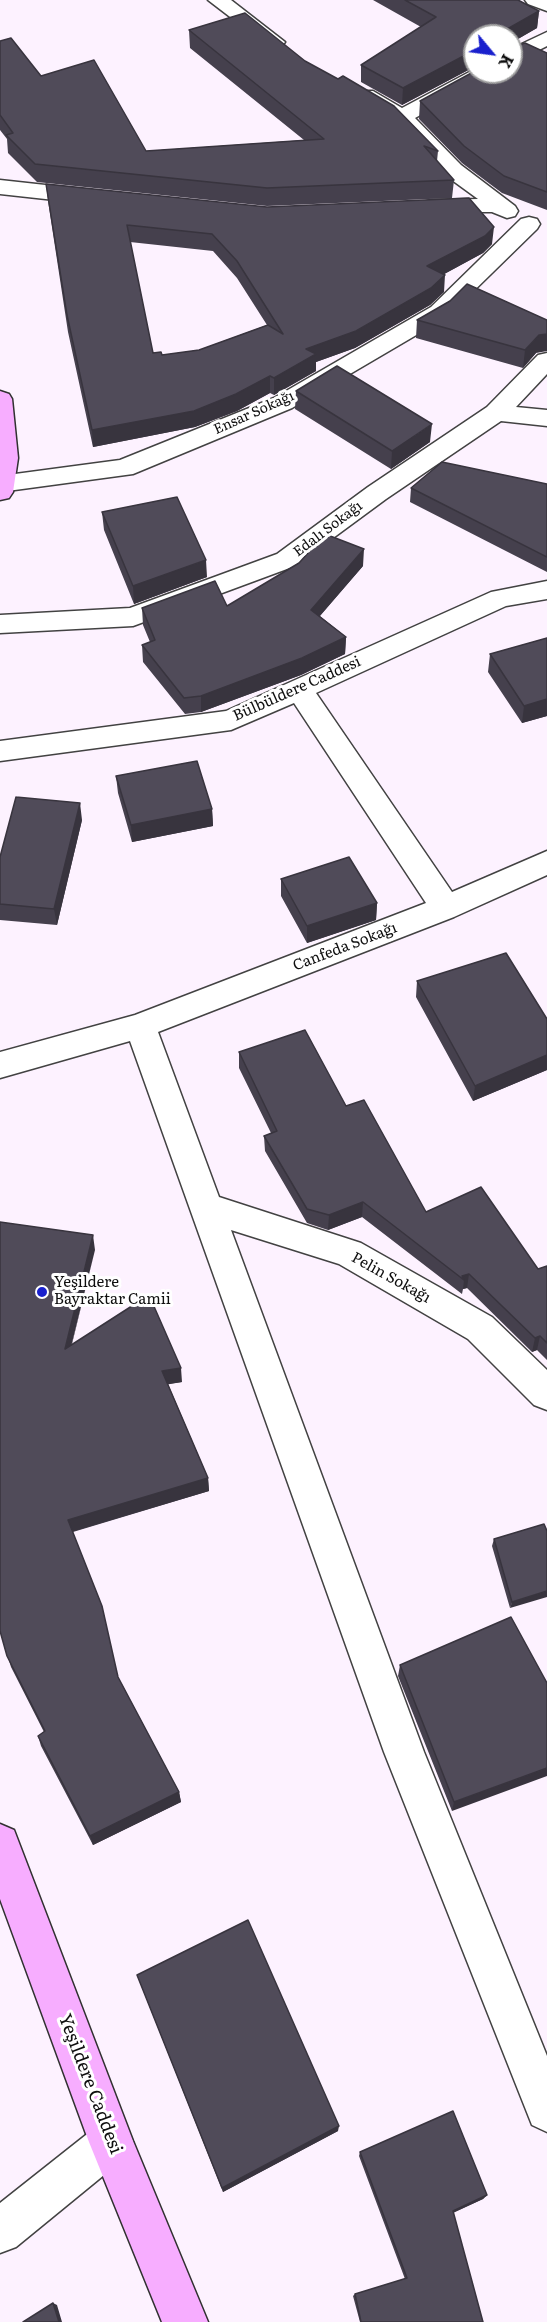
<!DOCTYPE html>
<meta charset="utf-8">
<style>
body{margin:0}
#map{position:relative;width:547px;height:2322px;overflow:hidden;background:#fdf2ff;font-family:Literata,serif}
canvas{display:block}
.north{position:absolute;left:463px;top:24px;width:60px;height:60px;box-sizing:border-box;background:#fff;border:2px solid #9f9f9f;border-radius:50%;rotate:119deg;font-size:16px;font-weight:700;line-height:24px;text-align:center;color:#0f0f0f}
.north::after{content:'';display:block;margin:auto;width:21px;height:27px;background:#1920cd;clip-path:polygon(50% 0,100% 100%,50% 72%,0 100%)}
</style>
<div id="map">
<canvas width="547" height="2322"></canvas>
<div class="north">K</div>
</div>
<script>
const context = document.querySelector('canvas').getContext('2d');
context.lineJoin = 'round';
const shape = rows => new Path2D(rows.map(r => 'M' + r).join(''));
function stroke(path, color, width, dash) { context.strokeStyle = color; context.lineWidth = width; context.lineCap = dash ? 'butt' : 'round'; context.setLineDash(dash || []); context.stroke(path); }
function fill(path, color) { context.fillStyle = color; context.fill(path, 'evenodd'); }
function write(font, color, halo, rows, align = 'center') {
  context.font = font + ' Literata,serif'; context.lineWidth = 6; context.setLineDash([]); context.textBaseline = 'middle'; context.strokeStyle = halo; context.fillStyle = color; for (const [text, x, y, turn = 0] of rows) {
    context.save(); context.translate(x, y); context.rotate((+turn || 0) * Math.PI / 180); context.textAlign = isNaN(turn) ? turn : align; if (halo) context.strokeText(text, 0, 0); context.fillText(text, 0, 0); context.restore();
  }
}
const street = shape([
 [208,0,231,0,285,42,282,46,268,46,208,0],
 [525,0,547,0,547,11,528,4,525,0],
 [547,32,547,46,511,64,511,49,547,32],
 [475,69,475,72,496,72,492,76,415,118,461,165,515,206,518,211,515,216,507,218,492,212,424,212,421,207,424,202,432,200,478,199,445,175,398,122,357,101,354,96,357,91,373,91,402,108,475,69],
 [0,180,91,190,99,192,102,197,99,202,91,204,0,194,0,180],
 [529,217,537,219,540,224,537,229,447,317,292,408,133,474,0,492,0,476,120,460,274,398,431,307,521,219,529,217],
 [547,353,547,374,516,407,547,410,547,426,501,421,386,499,295,566,133,626,0,633,0,615,130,608,277,554,368,487,487,407,538,355,547,353],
 [547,581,547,599,506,606,316,693,452,892,547,851,547,875,454,917,158,1032,219,1197,361,1243,492,1317,547,1370,547,1410,534,1405,468,1339,339,1264,231,1230,424,1752,547,2056,547,2132,532,2125,384,1752,130,1041,0,1078,0,1052,135,1015,426,903,294,703,231,730,0,761,0,741,226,711,491,592,547,581],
 [111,2120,126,2127,133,2142,126,2157,16,2247,0,2253,0,2203,96,2127,111,2120]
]);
const secondary = shape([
 [0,391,9,394,12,399,18,458,13,492,9,498,0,500,0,391],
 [0,1824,14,1830,133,2141,208,2322,162,2322,89,2142,0,1899,0,1824]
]);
stroke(street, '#424242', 3);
stroke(secondary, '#313131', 3);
fill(street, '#fff');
fill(secondary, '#f7adff');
fill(shape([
 [373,0,518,0,539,11,537,28,511,43,475,36,475,68,474,67,402,105,361,82,361,65,421,27],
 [189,30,305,61,438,151,437,161,454,180,452,198,267,206,37,182,8,153,7,139,0,130,0,41,41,76,146,151,304,140,190,48],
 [547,53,547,210,502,193,462,163,419,119,420,101],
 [46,184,492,244,483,253,444,274,444,292,430,305,355,348,316,362,316,371,274,395,270,393,237,411,195,427,93,447,68,332,48,201],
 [130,242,213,251,237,278,267,325,199,350,162,355,153,353],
 [450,301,536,353,523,368,416,338,417,320],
 [296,391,430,442,391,469,295,409],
 [547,484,547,572,410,502,411,488],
 [102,512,207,577,134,604,104,530],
 [363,566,320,616,346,637,345,654,301,675,201,712,185,714,143,662,142,645,150,642,143,625,142,608,227,606],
 [547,638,547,716,522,723,488,672,490,654],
 [116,776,212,809,213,826,132,842,118,793],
 [82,820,57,925,0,920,0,857],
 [281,879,377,903,376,920,307,943,281,896],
 [417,981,547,1019,547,1070,473,1101,416,997],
 [239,1052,346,1106,426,1212,538,1269,547,1266,547,1360,537,1350,532,1352,467,1288,463,1289,462,1294,362,1217,328,1230,307,1223,265,1151,264,1136,271,1133,239,1068],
 [95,1250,72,1344,182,1382,168,1384,208,1478,209,1491,73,1532,118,1677,179,1792,181,1802,93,1845,41,1746,38,1736,44,1732,11,1667,0,1631],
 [544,1524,510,1608,492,1546,494,1539],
 [400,1665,547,1683,452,1811,398,1676],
 [137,1975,338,2131,223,2192],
 [360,2152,487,2195,483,2199,453,2213,483,2322,360,2322,353,2296,355,2294,405,2279,359,2156]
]), '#45404d');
fill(shape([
 [539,11,537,28,511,43,511,36,501,36,502,32],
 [475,50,474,67,402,105,403,88],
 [494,227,492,244,483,253,426,284,427,266],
 [445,275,444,292,430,305,355,348,316,362,316,371,274,395,274,378,306,349],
 [547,334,547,351,536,353,523,368,525,350,539,335],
 [270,376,270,393,237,411,195,427,93,447,92,430],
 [432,424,430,442,391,469,392,451],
 [364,549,363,566,311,626,311,610],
 [206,560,207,577,134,604,133,586],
 [346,637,345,654,301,675,201,712,201,696],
 [547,699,547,716,522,723,524,706],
 [80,803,82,820,57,925,54,909],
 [212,809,213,826,132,842,131,825],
 [377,903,376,920,307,943,307,926],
 [547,1055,547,1070,473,1101,475,1086],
 [363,1202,362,1217,328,1230,329,1215],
 [93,1235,95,1250,67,1363,65,1349],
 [469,1274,467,1288,463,1289,464,1280,462,1276],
 [540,1336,537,1350,532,1352,535,1338],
 [181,1368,182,1382,164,1385,162,1371],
 [208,1478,209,1491,71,1532,68,1520],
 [547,1591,547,1597,510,1608,512,1602],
 [547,1768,547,1776,452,1811,454,1802],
 [179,1792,181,1802,93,1845,90,1836],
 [339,2126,338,2131,223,2192,222,2188],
 [487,2195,483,2199,450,2214,453,2211],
 [53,2303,57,2305,62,2322,59,2322]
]), '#38343e');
const building = shape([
 [405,0,518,0,539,11,502,32,510,36,475,36,475,50,403,88,361,65,436,17,405,0],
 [245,13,305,61,338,79,343,76,394,106,438,151,424,146,454,180,267,188,35,164,6,135,13,133,0,115,0,41,11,38,41,76,94,60,146,151,324,139,189,30,245,13],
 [525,43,547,53,547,192,504,176,464,146,420,101,475,71,511,72,511,48,525,43],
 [46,184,267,207,469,198,494,227,485,236,427,266,445,275,431,288,356,331,306,349,316,354,274,378,270,376,236,394,194,411,92,430,67,315,46,184],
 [127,225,212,234,237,261,283,334,268,325,199,350,162,355,161,352,153,353,127,225],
 [467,284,547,320,547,334,539,335,525,350,417,320,450,301,467,284],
 [337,366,432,424,392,451,296,391,337,366],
 [442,462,547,484,547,557,411,488,442,462],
 [177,497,206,560,133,586,102,512,177,497],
 [325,534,364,549,311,610,346,637,302,658,201,696,184,698,142,645,155,640,142,608,215,581,227,606,299,563,325,534],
 [547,638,547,699,524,706,490,654,547,638],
 [197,761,212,809,131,825,116,776,197,761],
 [16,797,80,803,54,909,0,904,0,857,16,797],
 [349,857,377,903,307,926,281,879,349,857],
 [506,953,547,1019,547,1055,475,1086,417,981,506,953],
 [305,1030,346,1106,364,1100,426,1212,481,1187,538,1269,547,1266,547,1343,540,1336,535,1338,469,1274,462,1276,464,1280,363,1202,329,1215,307,1209,264,1136,277,1131,239,1052,305,1030],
 [0,1222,93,1235,65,1349,149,1295,181,1368,162,1371,208,1478,68,1520,102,1606,118,1677,179,1792,90,1836,38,1736,45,1731,7,1656,0,1631,0,1222],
 [544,1524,547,1531,547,1591,512,1602,494,1539,544,1524],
 [511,1617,547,1683,547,1768,454,1802,400,1665,511,1617],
 [248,1920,339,2126,222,2188,137,1975,248,1920],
 [453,2111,487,2195,453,2211,483,2322,361,2322,355,2294,407,2278,360,2152,453,2111],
 [53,2303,59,2322,23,2322,53,2303]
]);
fill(building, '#504b59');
stroke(building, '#38343e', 1.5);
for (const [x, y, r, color] of [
 [42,1292,6,"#1920cd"]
]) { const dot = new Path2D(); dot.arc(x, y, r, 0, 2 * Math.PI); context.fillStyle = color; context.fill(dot); stroke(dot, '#fff', 2); }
write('14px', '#0f0f0f', '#fff', [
 ["Ensar Sokağı",254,413,-24],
 ["Edalı Sokağı",328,529,-37]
]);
write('15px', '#0f0f0f', '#fff', [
 ["Bülbüldere Caddesi",297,689,-24],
 ["Canfeda Sokağı",345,947,-21],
 ["Pelin Sokağı",391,1278,29]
]);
write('15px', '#0f0f0f', '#fff', [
 ["Yeşildere",54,1283],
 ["Bayraktar Camii",54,1300]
], 'left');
write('18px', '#0f0f0f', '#fff', [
 ["Yeşildere Caddesi",90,2084,69]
]);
</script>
